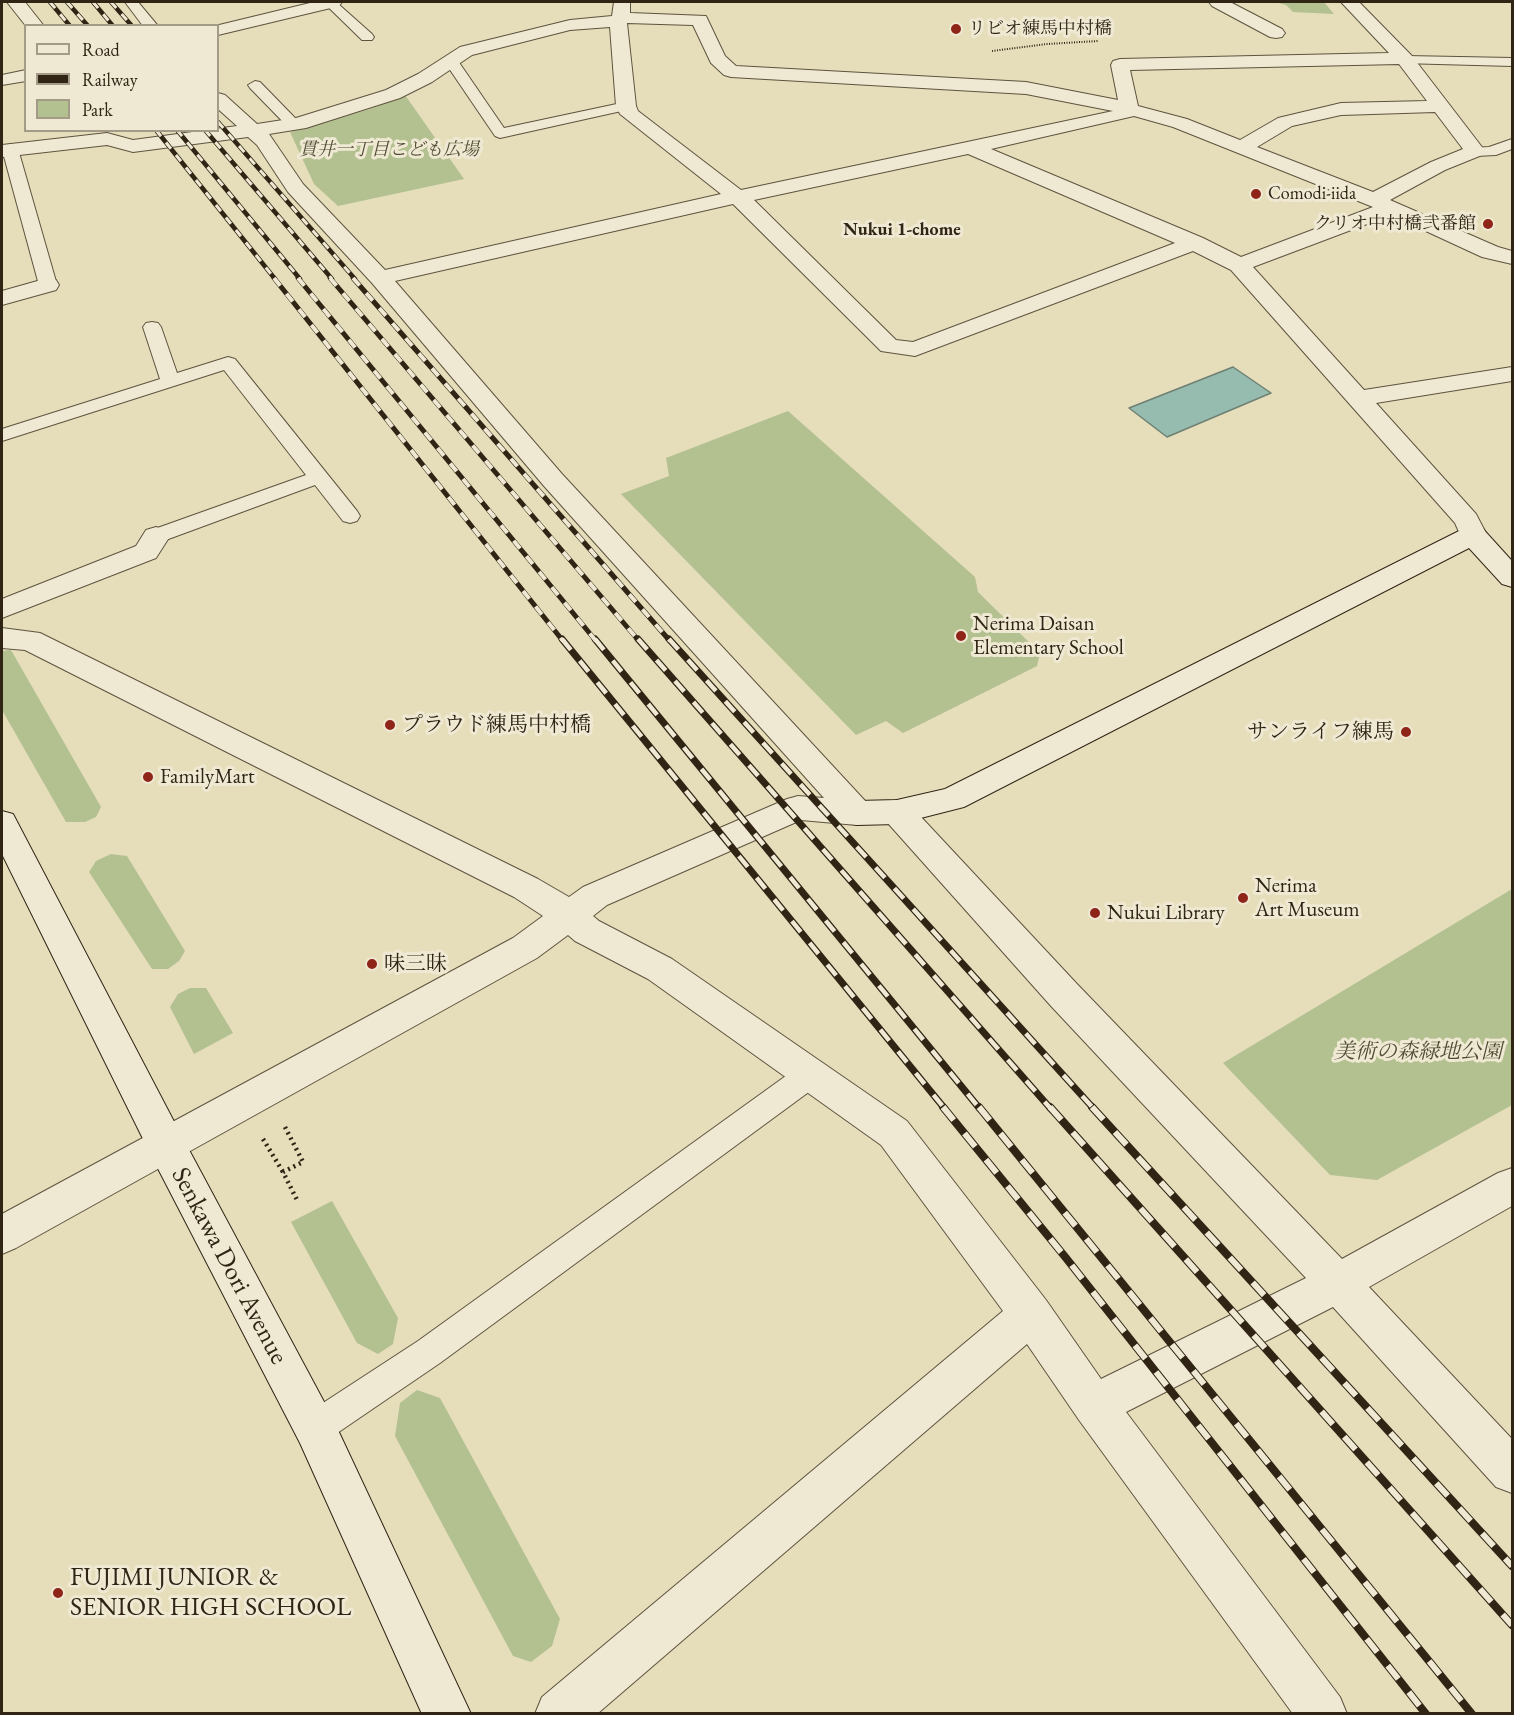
<!DOCTYPE html>
<meta charset="utf-8">
<style>
body{margin:0}
#map{position:relative;width:1514px;height:1715px;overflow:hidden;background:#e6ddbb;font-family:"EB Garamond",serif}
canvas{display:block}
.frame{position:absolute;inset:0;border:3px solid #302515;pointer-events:none}
.legend{position:absolute;left:24px;top:24px;width:195px;height:108px;box-sizing:border-box;background:#efe9d3;border:2px solid #a39b87;margin:0;padding:8px 10px;list-style:none;font-size:18px;color:#302515}
.legend li{display:flex;align-items:center;gap:12px;height:30px}
.legend b{width:30px;border:2px solid #a39b87}
</style>
<div id="map">
<canvas width="1514" height="1715"></canvas>
<div class="frame"></div>
<ul class="legend">
<li><b style="height:8px;background:#efe9d3"></b>Road</li>
<li><b style="height:8px;background:#302515"></b>Railway</li>
<li><b style="height:16px;background:#b3c191"></b>Park</li>
</ul>
</div>
<script>
const context = document.querySelector('canvas').getContext('2d');
context.lineJoin = 'round';
function fill(path, color) { context.fillStyle = color; context.fill(path, 'evenodd'); }
const shape = rows => new Path2D(rows.map(r => 'M' + r).join(''));
function stroke(path, color, width, dash) { context.strokeStyle = color; context.lineWidth = width; context.lineCap = dash ? 'butt' : 'round'; context.setLineDash(dash || []); context.stroke(path); }
function write(font, color, halo, rows, align = 'center') {
  context.font = font + ' "EB Garamond","Noto Serif JP",serif'; context.lineWidth = 6; context.setLineDash([]); context.textBaseline = 'middle'; context.strokeStyle = halo; context.fillStyle = color; for (const [text, x, y, turn = 0] of rows) {
    context.save(); context.translate(x, y); context.rotate((+turn || 0) * Math.PI / 180); context.textAlign = isNaN(turn) ? turn : align; if (halo) context.strokeText(text, 0, 0); context.fillText(text, 0, 0); context.restore();
  }
}
fill(shape([
 [1275,2,1324,2,1334,14,1293,12,1286,5],
 [405,95,464,179,338,206,314,184,290,132,370,109],
 [788,411,975,577,978,592,1040,653,1037,666,903,733,886,721,856,735,621,494,669,476,666,458],
 [11,650,101,807,96,817,85,822,66,822,2,710,2,651],
 [111,854,127,856,185,951,179,961,168,969,152,969,89,872,96,861],
 [1512,889,1512,1105,1377,1180,1330,1175,1223,1063],
 [190,988,206,988,233,1033,194,1054,170,1007,178,994],
 [332,1201,398,1318,393,1344,378,1354,357,1343,291,1222],
 [417,1390,440,1398,560,1619,552,1646,531,1662,513,1656,395,1436,400,1403]
]), '#b3c191');
const water = shape([
 [1233,367,1271,393,1167,437,1129,408,1233,367]
]);
fill(water, '#96bcb0');
stroke(water, '#6d8072', 1.5);
const lane = shape([
 [125,2,138,2,158,26,143,26,125,2],
 [323,2,336,2,372,34,374,37,372,40,362,40,323,2],
 [1406,56,1512,58,1512,66,1401,63,1399,60,1406,56],
 [451,57,456,58,504,128,626,102,633,106,626,110,500,138,495,136,444,61,451,57],
 [255,81,260,82,299,122,302,125,299,128,289,128,250,88,248,85,255,81],
 [1512,139,1512,149,1496,155,1475,156,1467,151,1470,148,1489,147,1512,139],
 [10,144,18,149,57,285,54,289,48,290,42,289,39,285,2,149,10,144],
 [152,322,158,323,161,327,177,373,228,357,235,359,357,511,360,516,357,521,350,523,343,521,315,485,163,541,156,543,149,541,146,536,149,531,306,475,224,370,2,441,2,429,160,379,143,327,146,323,152,322],
 [811,1062,821,1065,825,1074,821,1083,440,1363,327,1440,315,1445,303,1440,298,1428,303,1416,418,1341,801,1065,811,1062]
]);
const street = shape([
 [7,2,25,2,44,26,26,26,7,2],
 [314,2,342,2,339,6,218,35,218,26,215,26,314,2],
 [614,2,630,2,630,13,706,16,725,56,736,66,1026,82,1118,100,1111,65,1113,61,1120,59,1389,53,1341,2,1359,2,1412,56,1485,151,1482,155,1445,170,1390,200,1498,247,1512,251,1512,264,1482,257,1391,215,1253,267,1364,390,1512,367,1512,381,1376,403,1476,514,1487,535,1483,541,1473,544,1463,541,1455,523,1231,270,1193,251,915,356,881,351,733,204,395,281,562,474,868,804,873,813,868,822,857,825,801,820,607,905,593,916,599,921,672,959,907,1121,1046,1300,1101,1379,1306,1278,1051,1006,886,821,881,812,886,803,897,800,908,803,1077,984,1342,1259,1498,1173,1512,1168,1512,1206,1369,1287,1512,1439,1512,1493,1496,1487,1333,1307,1126,1412,1340,1697,1347,1714,1293,1714,1079,1420,1027,1344,597,1714,535,1714,542,1697,1003,1311,881,1145,648,979,575,941,568,935,537,958,16,1248,2,1254,2,1214,513,938,543,916,514,897,25,650,2,648,2,628,40,633,538,879,569,897,583,887,787,799,798,796,824,798,544,486,372,283,288,192,257,145,248,137,133,152,107,145,2,157,2,145,107,133,133,140,237,126,218,109,218,93,225,95,257,124,296,118,386,90,418,74,460,47,570,20,612,16,614,2],
 [627,23,693,25,711,63,724,75,731,77,1026,94,1113,111,741,190,638,111,636,106,627,23],
 [610,27,616,106,620,114,721,194,385,270,303,184,269,134,306,128,400,98,432,82,472,55,570,30,610,27],
 [1399,64,1427,101,1341,103,1278,118,1240,140,1187,119,1138,106,1130,70,1399,64],
 [1435,112,1463,149,1431,162,1373,192,1257,147,1292,126,1341,115,1435,112],
 [1134,116,1173,127,1373,207,1241,257,1203,238,991,149,1134,116],
 [968,154,1175,243,913,342,896,340,754,200,968,154],
 [1209,2,1230,2,1282,29,1285,33,1282,37,1276,38,1270,37,1212,6,1209,2],
 [26,70,26,81,2,85,2,75,26,70],
 [48,278,56,280,59,285,56,290,2,305,2,291,48,278],
 [156,527,166,530,170,536,156,558,2,618,2,599,136,546,146,530,156,527]
]);
const secondary = shape([
 [1473,526,1483,529,1512,561,1512,587,1502,584,1469,548,964,807,897,824,857,825,846,822,841,813,846,804,857,801,897,800,945,789,1463,529,1473,526],
 [2,811,13,814,180,1133,330,1413,471,1714,422,1714,300,1443,152,1157,2,854,2,811]
]);
stroke(lane, '#5e533e', 2);
stroke(street, '#5e533e', 2);
stroke(secondary, '#302515', 2);
stroke(shape([
 [992,51,1047,44,1098,41]
]), '#302515', 2, [1, 1.5]);
stroke(shape([
 [285,1127,303,1162,283,1172,298,1202],
 [263,1139,283,1172]
]), '#302515', 4.5, [2, 4]);
fill(lane, '#efe9d3');
fill(street, '#efe9d3');
fill(secondary, '#efe9d3');
const railFar3 = shape([
 [50,2,70,26],
 [67,2,88,26],
 [93,2,113,26],
 [111,2,132,26],
 [218,122,355,279],
 [156,130,275,279],
 [177,130,300,279],
 [205,130,332,279]
]);
const railFar2 = shape([
 [274,278,563,641],
 [298,278,596,641],
 [330,278,639,641],
 [353,278,670,641]
]);
const railFar1 = shape([
 [562,639,945,1109],
 [595,639,980,1109],
 [638,639,1051,1109],
 [669,639,1094,1109]
]);
const rail = shape([
 [943,1107,1066,1258,1426,1714],
 [979,1107,1472,1714],
 [1050,1107,1512,1625],
 [1092,1107,1512,1566]
]);
stroke(railFar3, '#302515', 4.5);
stroke(railFar2, '#302515', 5);
stroke(railFar1, '#302515', 7);
stroke(rail, '#302515', 8);
stroke(railFar3, '#efe9d3', 3, [8]);
stroke(railFar2, '#efe9d3', 4, [10]);
stroke(railFar1, '#efe9d3', 4.5, [14]);
stroke(rail, '#efe9d3', 6, [17]);
for (const [x, y, r, color] of [
 [956,29,6,"#8f2418"],
 [1256,194,6,"#8f2418"],
 [1488,224,6,"#8f2418"],
 [961,636,6,"#8f2418"],
 [390,725,6,"#8f2418"],
 [1406,732,6,"#8f2418"],
 [148,777,6,"#8f2418"],
 [1243,898,6,"#8f2418"],
 [1095,913,6,"#8f2418"],
 [372,964,6,"#8f2418"],
 [58,1593,6,"#8f2418"]
]) { const dot = new Path2D(); dot.arc(x, y, r, 0, 2 * Math.PI); context.fillStyle = color; context.fill(dot); stroke(dot, '#efe9d3', 2); }
write('18px', '#302515', '#efe9d3', [
 ["リビオ練馬中村橋",968,29],
 ["Comodi-iida",1268,194],
 ["クリオ中村橋弐番館",1476,224,"right"]
], 'left');
write('italic 18px', '#514c34', '#efe9d3', [
 ["貫井一丁目こども広場",389,150]
]);
write('bold 18px', '#302515', '#efe9d3', [
 ["Nukui 1-chome",902,230]
]);
write('21px', '#302515', '#efe9d3', [
 ["Nerima Daisan",973,624],
 ["Elementary School",973,648],
 ["プラウド練馬中村橋",402,725],
 ["サンライフ練馬",1394,732,"right"],
 ["FamilyMart",160,777],
 ["Nerima",1255,886],
 ["Art Museum",1255,910],
 ["Nukui Library",1107,913],
 ["味三昧",384,964]
], 'left');
write('italic 21px', '#514c34', '#efe9d3', [
 ["美術の森緑地公園",1418,1052]
]);
write('26px', '#302515', '#efe9d3', [
 ["Senkawa Dori Avenue",229,1266,62]
]);
write('26px', '#302515', '#efe9d3', [
 ["FUJIMI JUNIOR &",70,1578],
 ["SENIOR HIGH SCHOOL",70,1608]
], 'left');
</script>
